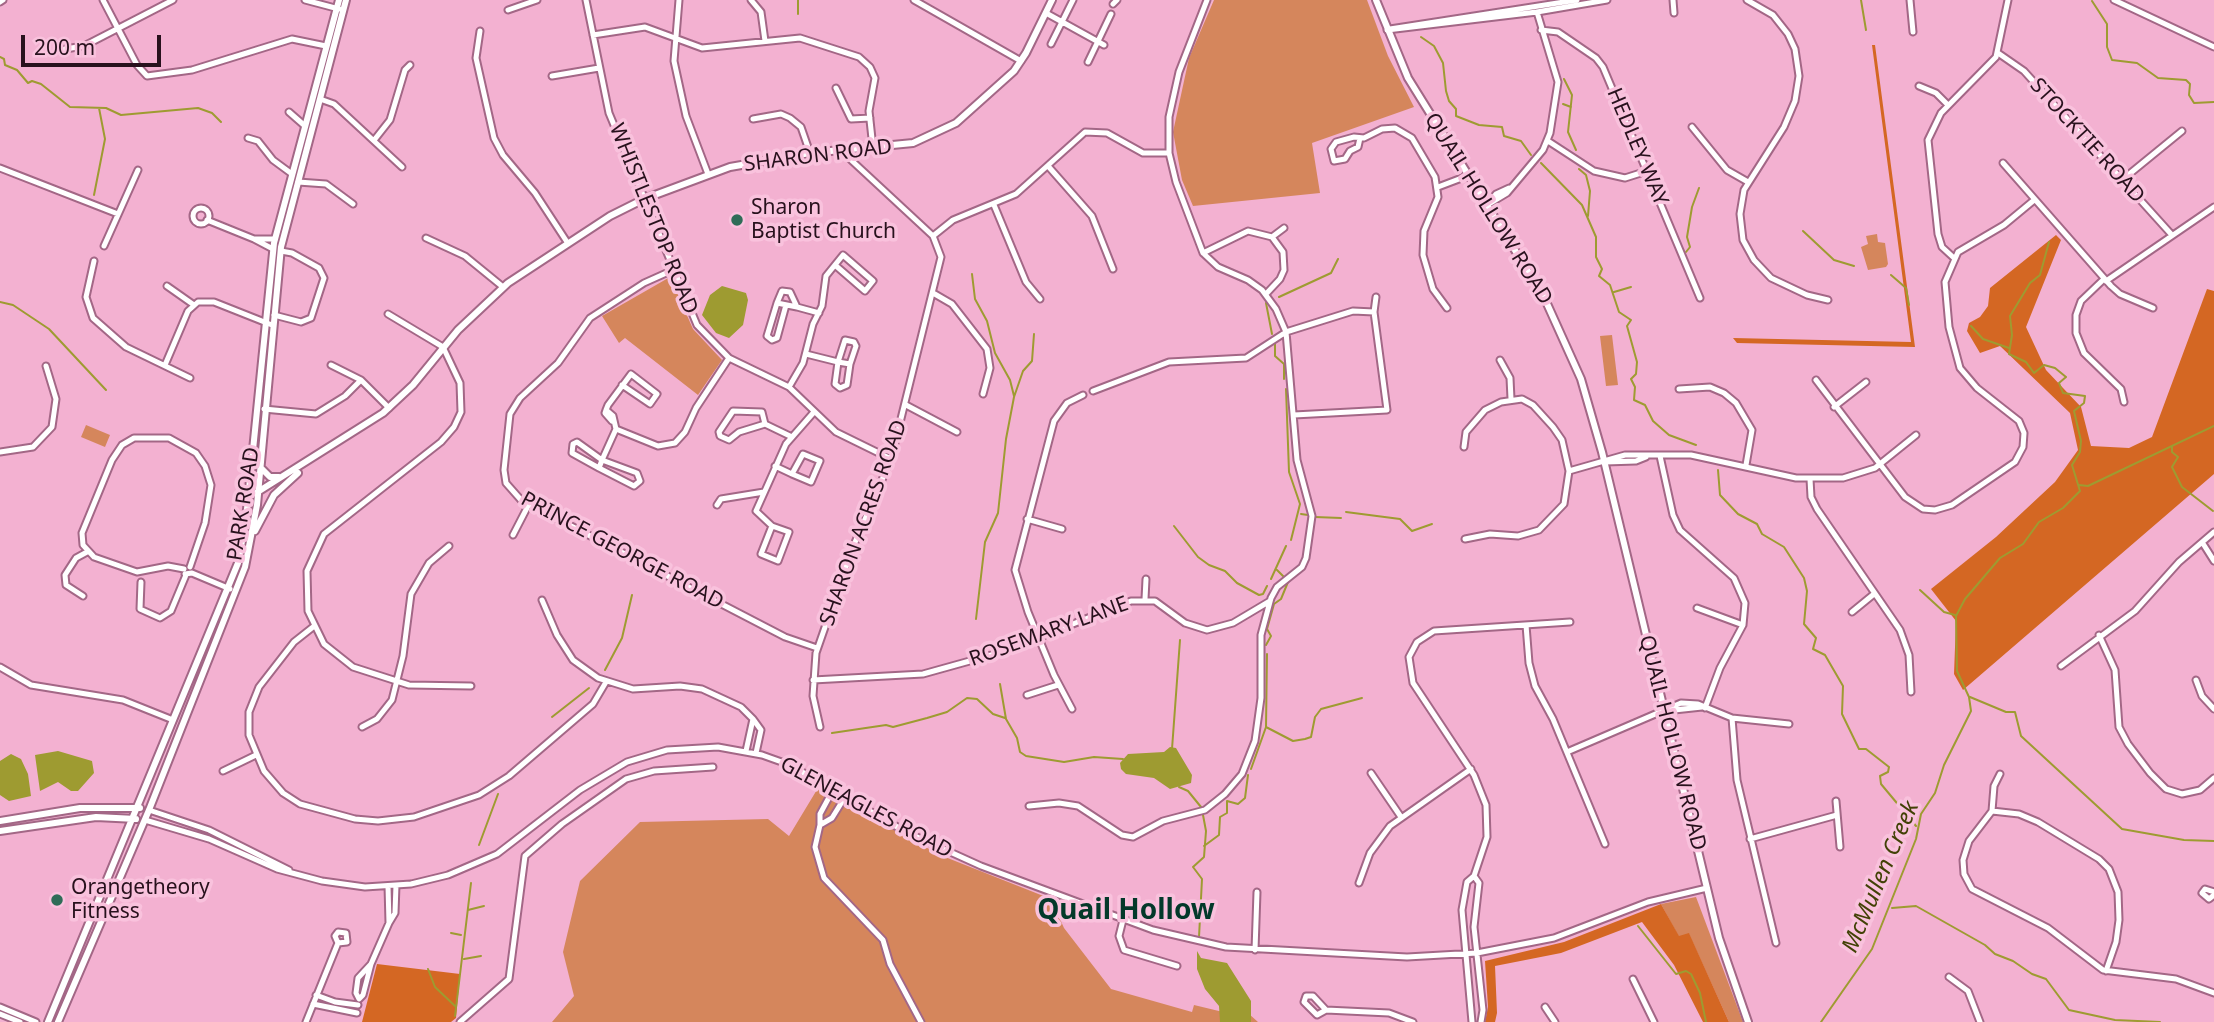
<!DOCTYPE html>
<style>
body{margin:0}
#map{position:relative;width:2214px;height:1022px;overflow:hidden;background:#f3b1d1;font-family:"Noto Sans",sans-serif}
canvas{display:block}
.scale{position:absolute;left:21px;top:35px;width:140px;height:32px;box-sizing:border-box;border:4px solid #28111d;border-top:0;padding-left:9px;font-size:21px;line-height:24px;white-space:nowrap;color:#28111d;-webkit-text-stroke:5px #f9c2dd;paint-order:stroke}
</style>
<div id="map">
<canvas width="2214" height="1022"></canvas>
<div class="scale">200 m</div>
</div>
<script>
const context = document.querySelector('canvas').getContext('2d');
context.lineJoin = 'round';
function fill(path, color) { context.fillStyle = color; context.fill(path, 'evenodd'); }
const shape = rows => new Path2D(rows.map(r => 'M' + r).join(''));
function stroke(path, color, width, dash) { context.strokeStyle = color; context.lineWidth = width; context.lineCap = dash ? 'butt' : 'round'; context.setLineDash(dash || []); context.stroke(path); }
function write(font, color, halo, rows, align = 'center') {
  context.font = font + ' "Noto Sans",sans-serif'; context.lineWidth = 7; context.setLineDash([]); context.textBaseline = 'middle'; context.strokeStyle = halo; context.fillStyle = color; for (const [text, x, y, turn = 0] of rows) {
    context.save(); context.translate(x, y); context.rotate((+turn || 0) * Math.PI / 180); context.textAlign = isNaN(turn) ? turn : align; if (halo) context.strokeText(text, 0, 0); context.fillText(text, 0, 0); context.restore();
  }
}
fill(shape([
 [1214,0,1367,0,1388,56,1414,107,1312,143,1320,193,1193,206,1182,180,1173,132,1189,58],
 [1877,234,1878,242,1885,243,1888,264,1886,267,1868,270,1861,247,1868,244,1866,236],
 [670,277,693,329,722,360,698,395,625,338,619,343,602,316],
 [1612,335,1618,385,1606,386,1600,336],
 [86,425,110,435,105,447,81,437],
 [818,788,940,855,1051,899,1064,928,1111,989,1192,1012,1194,1005,1223,1012,1239,1005,1258,1022,552,1022,574,996,563,952,580,881,640,822,768,819,789,836],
 [1696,897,1743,1022,1729,1022,1689,934,1679,937,1661,904]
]), '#d5865c');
fill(shape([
 [1872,45,1875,45,1915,347,1737,343,1733,338,1911,342],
 [2056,235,2061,240,2026,327,2046,370,2081,407,2091,446,2129,448,2152,437,2207,289,2214,291,2214,474,1963,690,1954,674,1956,621,1931,589,1996,537,2055,482,2078,450,2070,413,2000,346,1980,353,1967,331,1969,323,1980,317,1988,306,1990,288],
 [1661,904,1679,936,1689,933,1729,1022,1703,1022,1674,965,1642,922,1561,953,1495,966,1497,1013,1495,1022,1485,1022,1488,1007,1485,961,1564,942],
 [377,964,460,974,456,1018,451,1022,362,1022]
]), '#d46723');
fill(shape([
 [722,286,746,293,748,300,743,325,729,338,716,333,702,315,710,295],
 [1170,747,1176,748,1192,775,1191,783,1170,789,1154,778,1126,774,1121,769,1120,763,1128,754,1164,752],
 [58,751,92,761,94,773,78,791,71,791,58,782,40,791,35,755],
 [11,754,21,759,28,774,31,796,9,801,0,795,0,761],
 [1197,951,1201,958,1227,963,1251,1001,1251,1022,1220,1022,1219,1006,1205,989,1197,969]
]), '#9e9b31');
stroke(shape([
 [1861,0,1866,30],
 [2092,1,2107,24,2107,47,2112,60,2137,63,2158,78,2186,80,2190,84,2189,95,2194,103,2214,102],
 [798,14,798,0],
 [1421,37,1434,46,1443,63,1446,91,1449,101,1456,109,1456,116,1479,125,1502,127,1504,136,1521,141,1531,155],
 [0,57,4,59,5,65,17,70,28,83,32,81,41,84,70,107,106,108,121,115,198,108,212,113,221,122],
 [1564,79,1572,95,1568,132,1576,150],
 [1563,104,1571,107],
 [1541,163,1582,205,1596,237,1596,257,1602,269,1599,276,1610,285,1619,312,1631,320,1627,326,1637,362,1636,374,1631,379,1635,387,1634,400,1645,405,1653,421,1669,435,1696,445],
 [1579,169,1586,175,1590,191,1588,216],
 [94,195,105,139,99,108],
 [1803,231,1834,260,1854,266],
 [1686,252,1690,247,1687,237,1692,207,1699,188],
 [972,274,975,299,987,321,995,353,1010,380,1014,396],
 [1891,275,1906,288,1909,305],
 [1614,292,1631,287],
 [1279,297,1331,273,1338,259],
 [0,302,13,305,49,329,106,390],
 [1266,303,1272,334],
 [1971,326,1983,339,2009,348],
 [1275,344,1275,356,1284,364,1284,379],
 [1286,389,1289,472,1300,504,1291,540],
 [2172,447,2172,452,2178,457,2172,467,2182,487,2213,511],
 [1718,470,1720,495,1738,514,1757,524,1762,534,1784,547,1804,578,1807,591,1804,624,1816,638,1813,649,1825,655,1843,686,1842,714,1859,749,1866,749,1889,767,1888,772,1880,776,1881,784,1916,826],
 [2079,485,2088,486,2214,426],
 [1346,512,1400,519,1412,531,1432,524],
 [1301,514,1308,515],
 [1315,517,1341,518],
 [1174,526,1198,557,1209,565,1225,571,1237,583,1259,595,1263,594,1267,586],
 [1277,570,1283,576],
 [1271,579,1286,546],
 [1920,590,1944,612,1955,615],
 [976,619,985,542,998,513,1006,439,1014,397,1023,371,1032,361,1034,334],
 [1266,645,1271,636,1267,629,1274,604,1281,599,1288,582],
 [605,670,622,638,632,595],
 [1000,684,1006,719,1017,738,1020,752,1026,756,1064,762,1094,757,1123,759],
 [1970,697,2006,712,2015,712,2021,736,2122,829,2184,840,2214,841],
 [552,717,589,688],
 [1266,727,1293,741,1305,739,1311,737,1315,717,1321,709,1362,698],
 [832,733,886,725,893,727,927,718,947,712,967,698,977,699,993,714,1005,718],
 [1172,749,1180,640],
 [1251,769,1266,727,1267,654],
 [1179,787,1188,791,1201,807],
 [479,845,498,794],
 [1204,846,1219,835,1220,817,1227,813,1227,801,1238,804,1245,798,1248,775],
 [1201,907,1211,908],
 [1892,908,1916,906,1985,945,1995,954,2013,961,2032,974,2046,979,2069,1010,2115,1020,2160,1022],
 [468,910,484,906],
 [1638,926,1676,974,1686,971,1691,974,1700,993,1706,1022],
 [451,933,461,935],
 [1199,937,1202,879,1193,867,1204,857,1206,831,1203,815],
 [464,959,481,956],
 [428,969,435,987,455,1006],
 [455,1016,471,883],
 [1821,1022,1872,949,1916,839,1921,814,1935,793,1944,765,1971,711,1969,697,1957,671,1956,616,1965,599,2000,558,2023,544,2039,522,2063,508,2080,491,2072,465,2080,452,2081,441,2074,411,2084,403,2085,396,2063,393,2059,383,2066,377,2055,368,2044,365,2034,373,2026,362,2009,354,2012,335,2010,316,2030,283,2040,275,2049,242]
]), '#9e9b31', 2);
const minor = shape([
 [103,0,137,65,147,76,192,70,292,39,326,46],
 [305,0,339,9],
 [586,0,609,113,697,325,729,358,789,387,836,432,891,459],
 [679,0,674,61,686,116,708,174],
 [751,0,761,12,765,41],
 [914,0,1021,61],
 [1673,0,1674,13],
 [1747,0,1773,15,1788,34,1795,49,1799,76,1795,101,1784,127,1744,190,1740,214,1743,240,1754,260,1771,278,1807,295,1828,300],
 [1910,0,1913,32],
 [2114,0,2214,47],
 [0,2,3,0],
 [1113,4,1117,0],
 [508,10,537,0],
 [1046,13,1104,45],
 [1390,29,1577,0],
 [1387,30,1537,12,1607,0],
 [1541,30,1558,32,1596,58,1603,67,1700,298],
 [480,31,476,58,494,138,503,155,535,193,567,242],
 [593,35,645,27,702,48,800,38,859,57,870,67,875,78,869,111,873,148],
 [1051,44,1073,0],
 [65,49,84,46,173,0],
 [1998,53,2024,71,2171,234],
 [1088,62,1111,14],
 [552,76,599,68],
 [1919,86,1936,93,1948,105],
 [836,88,851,119,870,118],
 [320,99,334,104,402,167],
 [289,112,305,126],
 [753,119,781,114,790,118,801,127,810,153],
 [1692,127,1727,170,1748,182],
 [248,138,258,141,273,160,292,174],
 [1360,138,1358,147,1350,151,1345,159,1334,161,1331,149,1336,142,1354,137,1364,138,1382,129,1395,128,1412,138,1435,177,1438,197,1424,231,1423,255,1433,289,1447,308],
 [375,139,390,120,405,70,410,65],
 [1548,141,1594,171,1625,178,1647,171],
 [2003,163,2111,286,2120,294,2153,308],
 [1048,166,1092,216,1113,269],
 [0,168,118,214],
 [2122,180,2182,131],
 [298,182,326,184,353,204],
 [1438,187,1467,176],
 [994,205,1026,282,1040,299],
 [1487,205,1507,193,1543,150,1550,133,1558,82,1537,12],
 [1487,205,1496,194,1509,188],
 '193 216a8 8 0 1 1 16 0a8 8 0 1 1-16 0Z',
 [207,220,254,239],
 [933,236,953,220,1016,194,1085,132,1107,133,1143,153,1169,153],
 [1272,237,1284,228],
 [426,238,465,256,503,287],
 [104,246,138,170],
 [273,249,254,239,275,239],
 [1203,253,1248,231,1272,237,1283,252,1284,270,1280,279,1266,294],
 [1954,258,1942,247,1938,234,1928,140,1941,113,1996,57,2008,0],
 [94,261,86,297,93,318,126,347,190,378],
 [673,270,644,283,590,318,558,363,520,398,510,414,504,470,506,483,521,500,785,637,817,648],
 [2104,279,2081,301,2076,315,2076,333,2084,353,2121,389,2124,402],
 [2106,281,2214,207],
 [167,286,194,305],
 [933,293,952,304,987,349,990,368,983,394],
 [777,303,767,336,772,340,777,338,786,305],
 [797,307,777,303,782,291,790,292,797,307,819,313],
 [388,314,443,347,460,383,461,412,454,427,441,442,324,534,307,571,308,611,324,644,353,667,409,685,471,686],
 [274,315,301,322,311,318,324,278,319,268,292,253,281,251],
 [806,354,838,362,835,384,840,388,847,385,850,364,838,362,845,340,854,342,856,346,850,364],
 [1500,360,1510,378,1511,399],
 [165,365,188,311,198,302,214,302,272,325],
 [331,365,361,380,389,408],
 [1816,380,1905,497,1923,509,1935,510,1952,505,2015,462,2023,447,2024,433,2019,421,1977,388,1960,368,1949,327,1945,282,1958,252,2004,225,2033,201],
 [789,387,803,363,813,324,822,306,826,276,843,255,873,281,865,291,835,265],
 [1679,389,1710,387,1724,393,1736,403,1752,430,1746,465],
 [1093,391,1169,362,1246,358,1286,332,1353,311,1374,312],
 [906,405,957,432],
 [1834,407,1866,382],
 [264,409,316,414,345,396,361,380],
 [606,410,608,405,631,374,657,394,650,404,622,385],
 [1294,415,1387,410,1374,312,1376,297],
 [765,424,762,412,733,411,719,432,720,436,729,440,739,432,765,424,792,437],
 [616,429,658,446,675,443,685,432,696,408,729,358],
 [1464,447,1466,432,1485,410,1501,402,1522,399,1533,405,1553,427,1562,440,1569,471,1564,504,1539,530,1518,536,1490,534,1465,539],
 [0,452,33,447,52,427,56,399,46,366],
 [1660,456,1673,515,1680,530,1734,578,1745,603,1743,625,1720,668,1705,708],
 [1605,462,1636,461,1646,457],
 [775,466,792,474,811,482,820,461,803,454,792,474],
 [599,468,634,486,640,481,637,473,602,460,599,468,572,453,573,444,577,442,602,460,616,429,613,416,606,410,605,413,612,421],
 [1569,471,1625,455,1691,455,1796,478,1843,478,1875,468,1916,435],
 [1810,479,1811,497,1817,509,1900,630,1909,655,1911,692],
 [717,505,721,499,764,492],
 [1027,519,1062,529],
 [772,526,761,554,778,561,789,532,772,526,756,511,786,444,814,412],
 [513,535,529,504],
 [2202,542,2214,561],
 [184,569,168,566,137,572,94,557,83,545,82,533,112,460,122,445,134,438,169,438,196,453,205,466,211,485,205,523,190,567],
 [185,574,192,573,230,589],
 [141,582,140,609,160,618,171,611,186,575],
 [83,596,66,585,65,575,76,558,87,552],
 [1145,599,1146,579],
 [542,600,557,635,573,660,598,678,633,689,680,686,702,689,741,707,753,719],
 [1697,608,1743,625],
 [1852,612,1874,594],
 [1526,625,1529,663,1535,686,1553,719,1605,844],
 [313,627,294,642,259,687,249,712,249,735,264,771,283,793,300,804,355,819,378,821,414,817,479,795,509,776,593,704,606,682],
 [2099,635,2115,670,2119,727,2128,744,2150,773,2166,789,2182,794,2200,790,2214,778],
 [2061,666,2135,611,2179,562,2214,532],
 [0,667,31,685,123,700,173,720],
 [813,680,923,674,1002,652,1131,601,1155,601,1185,623,1207,630,1233,623,1270,601],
 [2196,680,2202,696,2214,709],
 [1027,695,1058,685],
 [1072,709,1054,675,1028,612,1015,570,1054,421,1067,403,1083,395],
 [1665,711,1702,707],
 [1732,718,1737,780,1776,943],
 [362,727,377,719,392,700,403,656,411,594,429,563,449,546],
 [820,727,813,696,816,653,853,547,891,459,941,257,933,236,850,159,846,151],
 [746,751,753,719,761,730,756,753],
 [1567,752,1681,703,1698,704,1732,718,1789,724],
 [223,771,256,755],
 [1371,773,1401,817],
 [2000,774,1994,786,1992,811,1969,841,1963,860,1964,874,1972,889,2048,928,2103,970,2176,979,2214,993],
 [833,790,820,814,820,825,832,818,845,797],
 [1836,801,1840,847],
 [1029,806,1059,803,1078,806,1122,835,1133,837,1163,821,1205,810,1225,794,1242,774,1255,741,1261,698,1261,635,1271,598,1277,587,1302,567,1306,558,1312,516,1297,460,1286,332,1276,309,1262,290,1248,280,1218,267,1203,253,1176,182,1169,153,1169,117,1179,72,1207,0],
 [149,810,209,830,289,870],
 [1992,811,2019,814,2038,822,2099,859,2109,869,2118,892,2119,920,2116,942,2106,971],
 [145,820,209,839,277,869,322,881,365,887,411,884,448,875,497,854,580,790,627,762,667,750,718,747,762,755,790,765,906,832,981,866,1153,930,1226,947,1407,957,1477,953,1554,938,1648,902,1707,888],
 [820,825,815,847,824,878,883,940,890,964,921,1022],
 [1750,839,1837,815],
 [1359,883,1370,853,1390,826,1471,769],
 [388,886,389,923,395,913,396,885],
 [2214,892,2205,889,2202,893,2209,899,2214,895],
 [1123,920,1119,936,1124,950,1177,966],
 [1255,950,1257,892],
 [371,964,358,978,356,993,359,999,363,995,371,964,389,923],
 [1949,977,1968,991,1980,1022],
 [1633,979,1654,1022],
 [316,995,335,1002,358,1005],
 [313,1004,357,1013],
 [0,1007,36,1022],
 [1545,1007,1555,1022],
 [1326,1010,1313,996,1306,996,1304,1002,1317,1015,1326,1010,1389,1013,1413,1022],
 [0,1014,20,1022],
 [306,1022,338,943,335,936,338,932,346,933,347,942,338,943],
 [460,1022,509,979,525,856,562,824,626,779,654,771,713,767],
 [1472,1022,1462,910,1467,882,1474,876],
 [1481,1022,1483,1010,1474,927,1479,883,1474,876,1487,837,1486,805,1474,775,1413,683,1409,657,1417,642,1434,631,1570,622]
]);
const major = shape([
 [1376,0,1408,78,1544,297,1581,379,1602,452,1719,938,1748,1022],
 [260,467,270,477,279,477],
 [256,493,383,413,413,385,458,330,508,283,610,216,644,199,730,167,810,153,913,143,956,123,1014,71,1026,53,1052,0],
 [255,531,274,495,298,473],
 [0,821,80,808,140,808],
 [0,831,96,817,136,819],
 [48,1022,238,563,246,519,274,243,339,0],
 [58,1022,149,810,245,567,257,505,281,247,346,0]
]);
stroke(minor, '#a36786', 9);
stroke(major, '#a36786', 10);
stroke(minor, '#fff', 5);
stroke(major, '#fff', 6);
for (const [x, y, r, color] of [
 [737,220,7,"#2f6c57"],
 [57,900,7,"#2f6c57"]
]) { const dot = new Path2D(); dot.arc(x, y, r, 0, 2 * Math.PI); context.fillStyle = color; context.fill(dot); stroke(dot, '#f9c2dd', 2.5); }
write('21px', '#28111d', '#f9c2dd', [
 ["STOCKTIE ROAD",2087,141,48],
 ["HEDLEY WAY",1637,147,67],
 ["SHARON ROAD",818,156,-7],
 ["QUAIL HOLLOW ROAD",1488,209,58],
 ["WHISTLESTOP ROAD",653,219,68],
 ["PARK ROAD",244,504,-81],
 ["SHARON ACRES ROAD",864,523,-70],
 ["PRINCE GEORGE ROAD",622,551,28],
 ["ROSEMARY LANE",1049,632,-20],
 ["QUAIL HOLLOW ROAD",1672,743,76],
 ["GLENEAGLES ROAD",866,808,28]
]);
write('21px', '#28111d', '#f9c2dd', [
 ["Sharon",751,208],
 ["Baptist Church",751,232],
 ["Orangetheory",71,888],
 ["Fitness",71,912]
], 'left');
write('italic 23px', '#424106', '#f9c2dd', [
 ["McMullen Creek",1881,877,-67]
]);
write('bold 28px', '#03392a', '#f9c2dd', [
 ["Quail Hollow",1126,911]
]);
</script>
